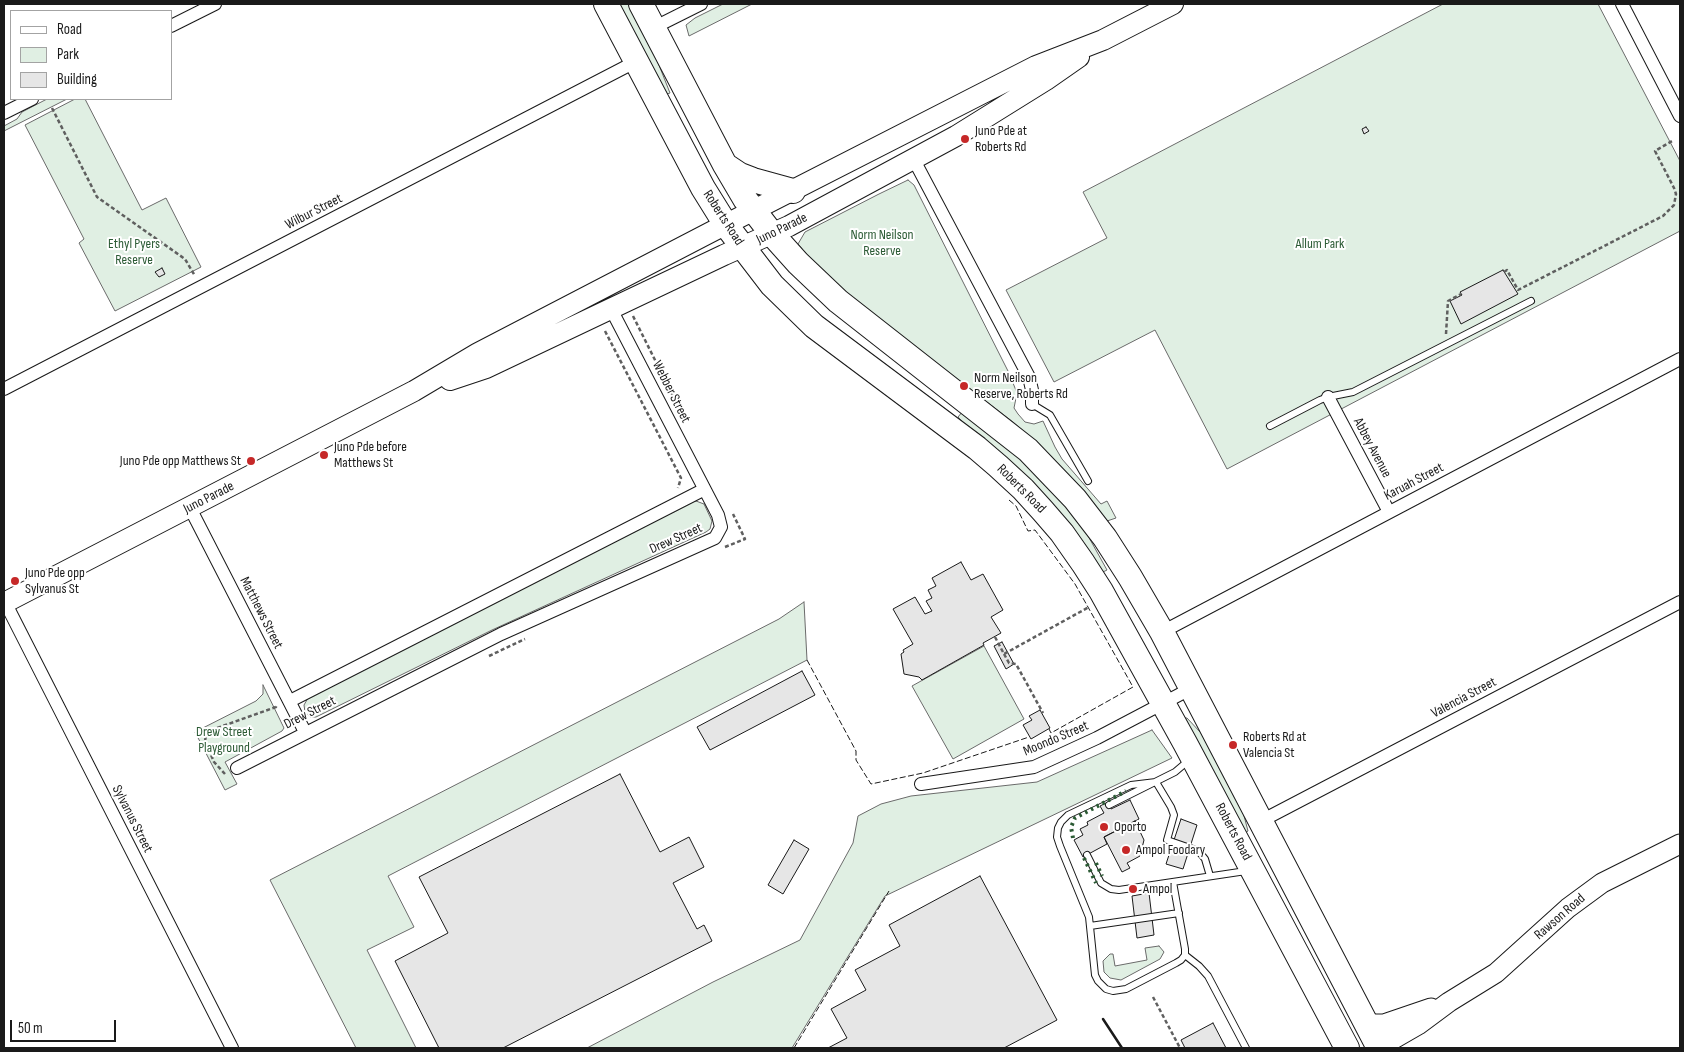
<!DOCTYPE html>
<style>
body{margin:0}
#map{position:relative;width:1684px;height:1052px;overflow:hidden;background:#fff;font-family:"Sofia Sans Condensed",sans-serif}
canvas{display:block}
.frame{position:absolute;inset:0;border:5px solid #1a1a1a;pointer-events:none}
.legend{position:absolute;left:10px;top:10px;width:162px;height:90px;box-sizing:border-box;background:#fff;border:1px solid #a3a3a3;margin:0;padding:6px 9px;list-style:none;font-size:15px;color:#1a1a1a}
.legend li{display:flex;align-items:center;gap:10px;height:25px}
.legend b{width:25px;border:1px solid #a3a3a3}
.scale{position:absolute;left:10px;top:1020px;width:106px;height:22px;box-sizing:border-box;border:2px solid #1a1a1a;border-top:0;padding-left:6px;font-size:15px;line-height:18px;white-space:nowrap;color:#1a1a1a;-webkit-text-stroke:4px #fff;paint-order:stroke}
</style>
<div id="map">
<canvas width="1684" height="1052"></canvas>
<div class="frame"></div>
<ul class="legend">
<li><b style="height:6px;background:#fff"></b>Road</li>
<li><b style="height:14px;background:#e0efe3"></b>Park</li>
<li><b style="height:14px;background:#e6e6e6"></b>Building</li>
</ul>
<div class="scale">50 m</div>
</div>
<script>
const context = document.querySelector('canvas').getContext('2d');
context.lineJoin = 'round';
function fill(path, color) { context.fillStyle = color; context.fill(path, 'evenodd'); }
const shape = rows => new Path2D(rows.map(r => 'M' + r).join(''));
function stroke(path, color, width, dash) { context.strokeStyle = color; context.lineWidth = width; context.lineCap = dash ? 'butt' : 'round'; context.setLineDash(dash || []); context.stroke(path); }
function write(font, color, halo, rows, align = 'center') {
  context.font = font + ' "Sofia Sans Condensed",sans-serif'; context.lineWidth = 4; context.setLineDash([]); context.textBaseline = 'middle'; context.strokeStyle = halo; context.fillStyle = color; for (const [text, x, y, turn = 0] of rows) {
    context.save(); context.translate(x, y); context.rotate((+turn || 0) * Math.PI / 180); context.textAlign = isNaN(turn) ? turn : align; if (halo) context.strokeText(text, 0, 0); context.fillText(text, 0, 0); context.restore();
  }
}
const green = shape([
 [619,4,628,4,655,55,670,93,667,94,619,4],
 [723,4,752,4,689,36,686,25,695,18,723,4],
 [1443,4,1598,4,1680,161,1680,231,1227,469,1155,330,1054,382,1006,290,1107,238,1083,192,1443,4],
 [47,99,67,99,4,131,4,126,17,119,22,112,47,99],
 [75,99,85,99,142,210,166,198,201,267,115,311,79,243,84,239,25,125,75,99],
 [908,180,914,185,1009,373,1017,393,1014,408,1018,414,1025,422,1034,424,1043,421,1055,447,1062,459,1101,504,1107,501,1116,518,1107,521,1087,495,1039,445,1013,422,853,299,815,265,798,244,805,232,879,194,908,180],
 [963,411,1014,453,1051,489,1082,525,1107,570,1103,572,958,417,963,411],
 [696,501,704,504,712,521,710,529,706,532,492,630,316,717,310,717,305,712,304,705,308,698,692,502,696,501],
 [804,602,807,660,388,876,414,927,367,950,416,1048,356,1048,270,880,779,619,804,602],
 [984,646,1024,719,953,759,912,686,984,646],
 [263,685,284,728,282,731,225,762,237,784,225,790,195,732,256,701,263,694,263,685],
 [1184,718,1187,718,1201,733,1212,750,1243,812,1248,831,1245,833,1184,718],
 [1152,730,1172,758,885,896,792,1048,587,1048,713,982,800,940,853,843,858,816,881,804,911,796,1037,782,1152,730],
 [1159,946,1164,952,1160,959,1121,980,1110,978,1104,972,1103,961,1110,954,1113,954,1115,966,1147,960,1145,948,1159,946]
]);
fill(green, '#e0efe3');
stroke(green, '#6a6a6a', 1);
const building = shape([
 [1366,127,1369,131,1364,134,1362,129,1366,127],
 [162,268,165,274,159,277,155,272,162,268],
 [1503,270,1518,294,1461,324,1450,301,1462,295,1460,292,1503,270],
 [961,562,971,580,983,574,1003,610,991,617,1001,633,983,643,984,645,922,680,919,677,904,674,901,654,904,652,903,650,913,644,893,609,915,597,925,614,932,611,926,601,932,598,928,590,936,586,932,578,961,562],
 [1002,642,1014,664,1006,669,994,646,1002,642],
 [802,671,815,695,710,750,697,727,802,671],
 [1040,710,1050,728,1031,739,1023,725,1032,720,1029,716,1040,710],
 [620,774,660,852,689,837,704,867,673,883,697,929,704,925,712,941,503,1048,439,1048,395,961,448,933,419,877,620,774],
 [1130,800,1139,819,1104,837,1107,844,1083,857,1074,840,1083,835,1080,829,1088,825,1087,822,1104,813,1100,806,1108,802,1111,809,1130,800],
 [1181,819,1197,825,1183,869,1166,864,1181,819],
 [1135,821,1144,840,1140,856,1127,863,1130,868,1122,872,1104,837,1135,821],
 [794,840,809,849,783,894,768,885,794,840],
 [980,876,1057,1020,1004,1048,828,1048,847,1038,831,1009,866,990,855,970,900,946,889,925,980,876],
 [1149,893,1154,935,1137,938,1132,896,1149,893],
 [1213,1023,1226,1048,1185,1048,1181,1040,1213,1023]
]);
fill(building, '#e6e6e6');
stroke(building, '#1a1a1a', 1);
const lane = shape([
 [1032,404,1050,415,1088,481],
 [1270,426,1320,400,1328,397,1353,392,1531,301],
 [1109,805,1175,772,1188,761],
 [1087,855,1101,883,1111,889,1119,890,1246,871],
 [1173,882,1185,949,1185,955,1181,960,1176,963,1126,989,1113,991,1106,989,1098,981,1095,975,1089,917,1060,846,1057,837,1058,828,1061,822,1068,815,1131,785,1156,782,1171,807,1174,815,1167,840,1196,850,1201,854,1205,859,1210,876],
 [1090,926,1179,913],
 [1185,955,1199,966,1208,976,1246,1048]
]);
const street = shape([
 [1622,4,1680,116],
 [171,26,215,4],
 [653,28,701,4],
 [4,113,32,99],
 [914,160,1029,377,1032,390,1032,404],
 [4,389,637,61],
 [1328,397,1389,512],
 [190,508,305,732],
 [5,602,232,1048],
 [1162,632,1680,359],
 [290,701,703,490],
 [237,768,501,634,715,538,721,527,718,515,611,309],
 [921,784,1034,767,1097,738,1192,688],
 [1261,821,1680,602]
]);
const secondary = shape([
 [1367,1024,1384,1024,1431,1008],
 [1378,1048,1418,1025,1449,1002,1496,973,1568,908,1602,883,1680,844]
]);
const primary = shape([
 [450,380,486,368,724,255,789,226,956,136,1046,80,1079,57],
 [4,603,414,391,478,353,711,232,1036,66,1103,40,1173,4]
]);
const highway = shape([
 [606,4,703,188,726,225,772,285,814,326,977,448,998,466,1023,489,1043,511,1062,533,1083,563,1101,591,1185,743,1347,1048],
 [641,4,725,165,745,199,772,234,798,263,838,301,1028,450,1075,499,1105,538,1130,577,1162,632,1379,1048],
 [725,165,740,175,753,180,793,191]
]);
stroke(lane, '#1a1a1a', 8);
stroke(street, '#1a1a1a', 14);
stroke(secondary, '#1a1a1a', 21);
stroke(primary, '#1a1a1a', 22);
stroke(highway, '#1a1a1a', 26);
stroke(shape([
 [52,108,97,197,185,259,195,276],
 [1504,272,1507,270,1518,290,1663,216,1674,205,1676,194,1674,188,1655,151,1672,141],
 [633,316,678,406],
 [605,331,681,478,678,488],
 [1446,334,1448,301,1461,294],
 [725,547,745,539,733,514],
 [995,637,1004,654,1089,607],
 [1004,654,1009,663,1016,664,1043,713],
 [489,656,525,639],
 [225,774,214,762,205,741,206,735,217,728,276,707,275,706],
 [1153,997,1180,1048]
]), '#5f5f5f', 2.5, [4, 2.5]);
stroke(lane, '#fff', 6);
stroke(street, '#fff', 12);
stroke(secondary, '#fff', 19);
stroke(primary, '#fff', 20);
stroke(highway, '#fff', 24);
stroke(shape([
 [1073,838,1071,827,1075,818,1126,791],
 [1084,858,1096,883],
 [1096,863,1102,876]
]), '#2b5a34', 4, [2.5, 4]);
stroke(shape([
 [1009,500,1016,506,1028,531,1035,530,1075,584,1133,687,1051,733,1049,729],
 [807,660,856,751,856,760,871,784,923,773,1029,737],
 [794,1048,889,891]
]), '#1a1a1a', 1, [6, 2.5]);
stroke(shape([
 [1103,1019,1122,1048]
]), '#1a1a1a', 2.5);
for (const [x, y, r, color] of [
 [965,139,5,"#c62828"],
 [964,386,5,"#c62828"],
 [324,455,5,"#c62828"],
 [251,461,5,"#c62828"],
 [15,581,5,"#c62828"],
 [1233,745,5,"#c62828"],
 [1104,827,5,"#c62828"],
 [1126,850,5,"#c62828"],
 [1133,889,5,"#c62828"]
]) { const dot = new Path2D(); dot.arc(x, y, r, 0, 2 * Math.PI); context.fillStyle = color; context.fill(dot); stroke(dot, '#fff', 2); }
write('14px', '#1a1a1a', '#fff', [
 ["Juno Pde at",975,131],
 ["Roberts Rd",975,147],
 ["Norm Neilson",974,378],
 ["Reserve, Roberts Rd",974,394],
 ["Juno Pde before",334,447],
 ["Matthews St",334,463],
 ["Juno Pde opp Matthews St",241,461,"right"],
 ["Juno Pde opp",25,573],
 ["Sylvanus St",25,589],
 ["Roberts Rd at",1243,737],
 ["Valencia St",1243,753],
 ["Oporto",1114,827],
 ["Ampol Foodary",1136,850],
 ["Ampol",1143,889]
], 'left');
write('14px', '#1a1a1a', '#fff', [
 ["Wilbur Street",314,212,-27],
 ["Roberts Road",723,218,57],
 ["Juno Parade",782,229,-26],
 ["Webber Street",671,392,63],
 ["Abbey Avenue",1372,448,62],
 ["Karuah Street",1414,482,-28],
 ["Roberts Road",1021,489,45],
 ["Juno Parade",209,498,-27],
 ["Drew Street",676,539,-24],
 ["Matthews Street",261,613,63],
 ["Valencia Street",1464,698,-28],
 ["Drew Street",310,713,-27],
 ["Moondo Street",1056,739,-23],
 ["Sylvanus Street",132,819,63],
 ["Roberts Road",1233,832,62],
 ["Rawson Road",1560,917,-41]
]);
write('14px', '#2b5a34', '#fff', [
 ["Norm Neilson",882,235],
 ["Reserve",882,251],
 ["Ethyl Pyers",134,244],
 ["Reserve",134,260],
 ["Allum Park",1320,244],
 ["Drew Street",224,732],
 ["Playground",224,748]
]);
</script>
